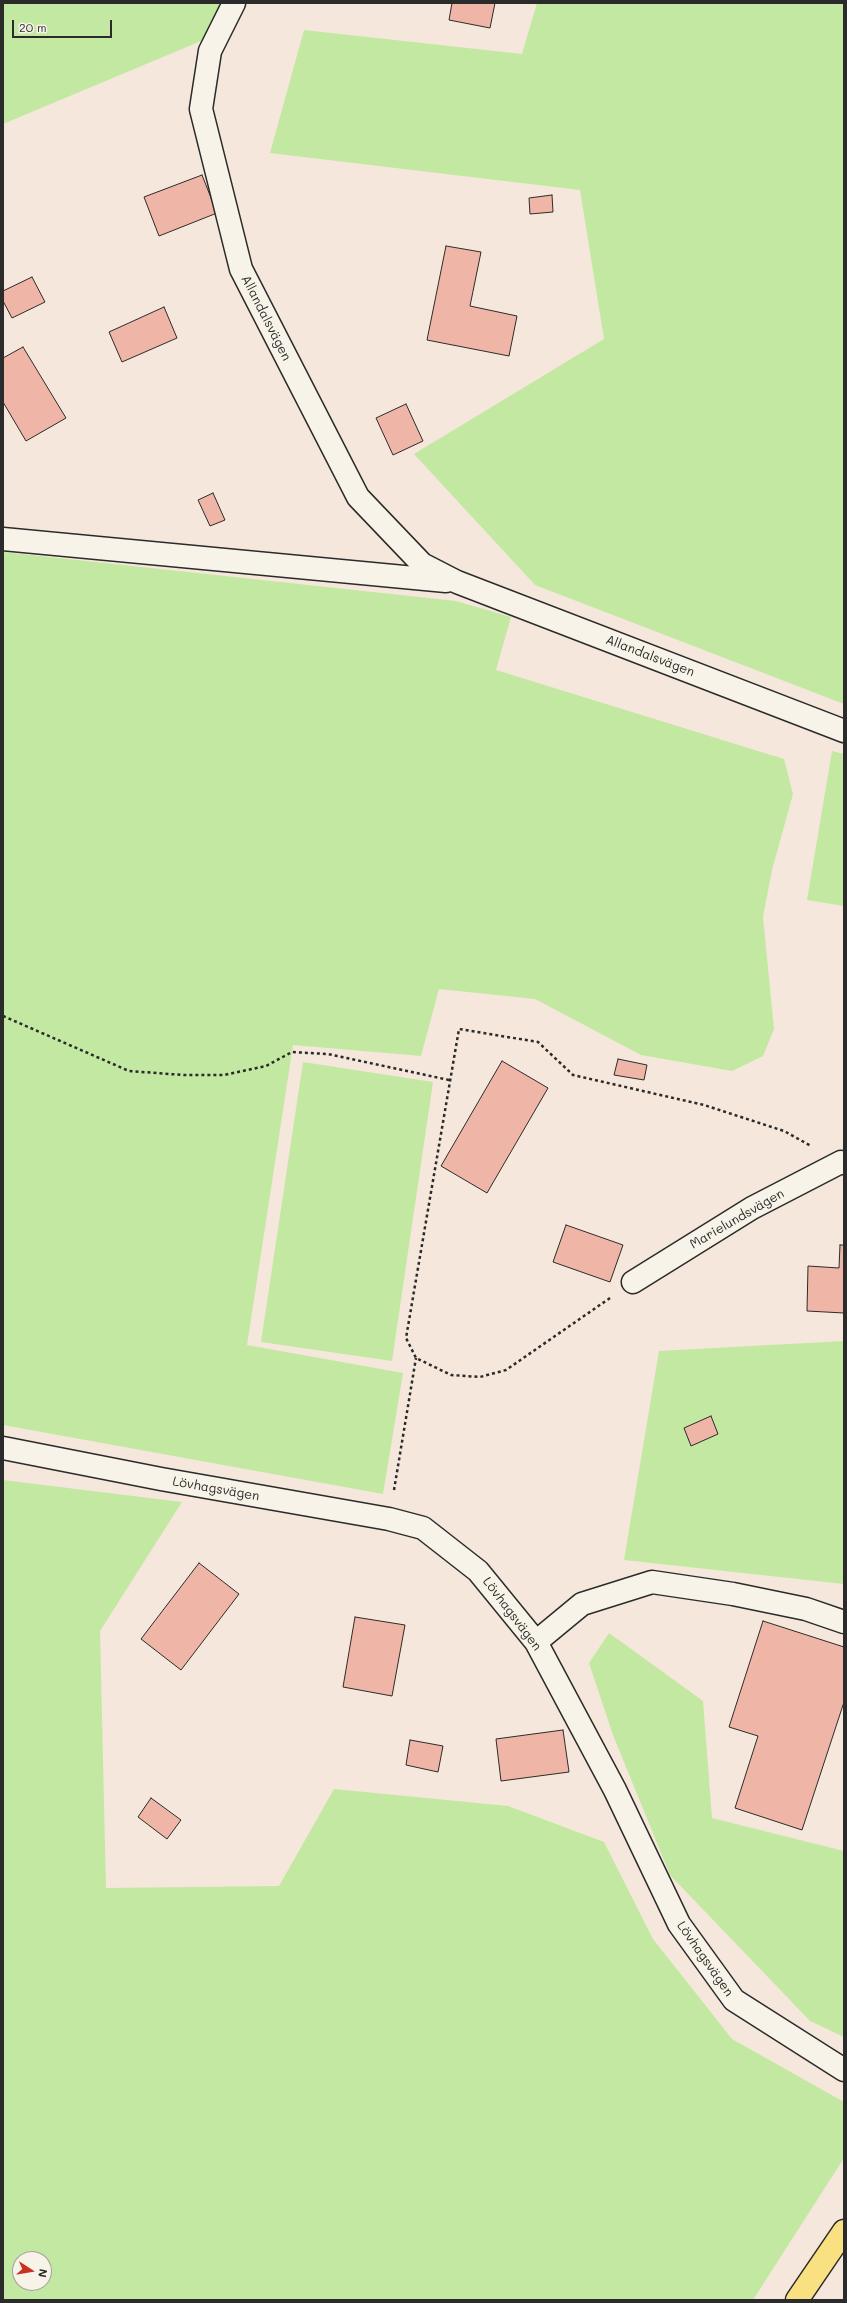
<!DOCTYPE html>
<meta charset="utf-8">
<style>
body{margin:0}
#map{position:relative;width:847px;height:2303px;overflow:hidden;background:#f5e7db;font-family:Mali,sans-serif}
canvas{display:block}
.frame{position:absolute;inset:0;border:4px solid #2b2b2b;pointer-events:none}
.north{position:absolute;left:12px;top:2251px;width:40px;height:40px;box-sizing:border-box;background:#f7f3e8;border:1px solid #a5a39c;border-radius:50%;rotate:102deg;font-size:11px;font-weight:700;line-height:16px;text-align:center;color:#2b2b2b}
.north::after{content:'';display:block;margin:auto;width:14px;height:18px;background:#c8321e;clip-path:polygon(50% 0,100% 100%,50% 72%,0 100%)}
.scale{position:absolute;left:12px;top:20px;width:100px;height:18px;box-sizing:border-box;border:2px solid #2b2b2b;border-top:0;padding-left:5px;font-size:12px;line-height:14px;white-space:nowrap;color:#2b2b2b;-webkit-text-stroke:3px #f7f3e8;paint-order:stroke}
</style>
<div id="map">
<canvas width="847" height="2303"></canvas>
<div class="frame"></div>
<div class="north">N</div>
<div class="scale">20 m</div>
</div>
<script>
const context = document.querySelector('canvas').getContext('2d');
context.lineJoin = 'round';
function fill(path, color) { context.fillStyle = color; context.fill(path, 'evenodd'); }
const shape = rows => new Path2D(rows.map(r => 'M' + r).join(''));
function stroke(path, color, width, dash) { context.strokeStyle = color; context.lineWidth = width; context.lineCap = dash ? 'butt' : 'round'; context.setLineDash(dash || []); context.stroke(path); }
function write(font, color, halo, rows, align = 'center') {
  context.font = font + ' Mali,sans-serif'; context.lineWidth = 3; context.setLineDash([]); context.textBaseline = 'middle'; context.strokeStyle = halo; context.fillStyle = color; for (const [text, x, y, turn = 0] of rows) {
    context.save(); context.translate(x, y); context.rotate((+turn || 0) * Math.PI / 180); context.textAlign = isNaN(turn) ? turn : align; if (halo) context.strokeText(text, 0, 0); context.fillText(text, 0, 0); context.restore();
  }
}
fill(shape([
 [3,3,229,3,213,36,3,124],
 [537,3,844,3,844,704,535,585,414,454,604,339,580,190,270,153,304,30,522,54],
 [3,552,456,601,511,617,496,670,784,759,793,794,772,870,763,917,774,1029,763,1056,732,1071,641,1055,535,999,439,989,421,1056,293,1045,247,1345,403,1373,383,1494,3,1425],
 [832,751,844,754,844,906,807,900],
 [303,1062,433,1082,392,1361,261,1342],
 [844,1341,844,1584,624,1560,659,1351],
 [3,1480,182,1502,100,1631,106,1888,279,1886,334,1789,508,1806,604,1842,653,1939,732,2039,844,2102,844,2158,753,2300,3,2300],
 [20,2259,44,2259,44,2283,20,2283],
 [609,1633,703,1701,712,1818,844,1851,844,2037,810,2021,670,1875,613,1735,589,1663]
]), '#c3e8a2');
const building = shape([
 [452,3,495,3,490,28,449,20,452,3],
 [202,175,217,213,159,236,144,197,202,175],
 [552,195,553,212,530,214,529,198,552,195],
 [446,246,481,252,470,306,517,316,509,356,427,340,446,246],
 [32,277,45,302,12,318,3,301,3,291,32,277],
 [164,307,177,338,122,362,109,332,164,307],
 [23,347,66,418,26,441,3,402,3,358,23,347],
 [406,404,423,441,393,455,376,418,406,404],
 [213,493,225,520,210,526,198,500,213,493],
 [618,1059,647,1065,644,1080,614,1075,618,1059],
 [502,1061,548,1088,487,1193,441,1166,502,1061],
 [566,1225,623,1245,610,1282,553,1262,566,1225],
 [840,1245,844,1245,844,1313,807,1311,808,1266,839,1268,840,1245],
 [711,1416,718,1434,691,1446,684,1428,711,1416],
 [199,1563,239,1594,181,1670,141,1639,199,1563],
 [355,1617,405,1625,392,1696,343,1687,355,1617],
 [763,1621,844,1647,844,1702,802,1830,735,1808,758,1736,729,1727,763,1621],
 [563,1730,569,1772,501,1781,496,1739,563,1730],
 [410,1740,443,1746,438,1772,406,1765,410,1740],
 [151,1798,181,1820,167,1839,138,1817,151,1798]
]);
fill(building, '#efb6a7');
stroke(building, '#2b2b2b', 1);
const minor = shape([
 [234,3,210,51,201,109,241,269,358,497,422,564,457,582,844,731],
 [3,539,446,581],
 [633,1282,752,1208,841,1162,844,1163],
 [3,1448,161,1479,389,1519,423,1528,478,1571,536,1642,615,1790,679,1924,734,2000,844,2070],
 [536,1642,582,1604,652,1582,733,1594,806,1609,844,1622]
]);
const major = shape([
 [797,2300,844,2231]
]);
stroke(minor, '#2b2b2b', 25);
stroke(major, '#2b2b2b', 25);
stroke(shape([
 [3,1016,129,1071,183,1075,224,1075,266,1066,292,1052,328,1054,449,1080],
 [610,1298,506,1370,480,1377,451,1375,416,1358,406,1338,459,1029,538,1042,573,1075,704,1105,784,1131,811,1146],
 [394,1490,416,1358]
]), '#2b2b2b', 2.5, [3, 3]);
stroke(minor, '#f7f3e8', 22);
stroke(major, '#f9e181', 22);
write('13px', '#2b2b2b', '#f7f3e8', [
 ["Allandalsvägen",266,318,63],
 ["Allandalsvägen",650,656,21],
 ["Marielundsvägen",737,1219,-30],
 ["Lövhagsvägen",216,1489,10],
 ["Lövhagsvägen",512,1614,53],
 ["Lövhagsvägen",705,1959,55]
]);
</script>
